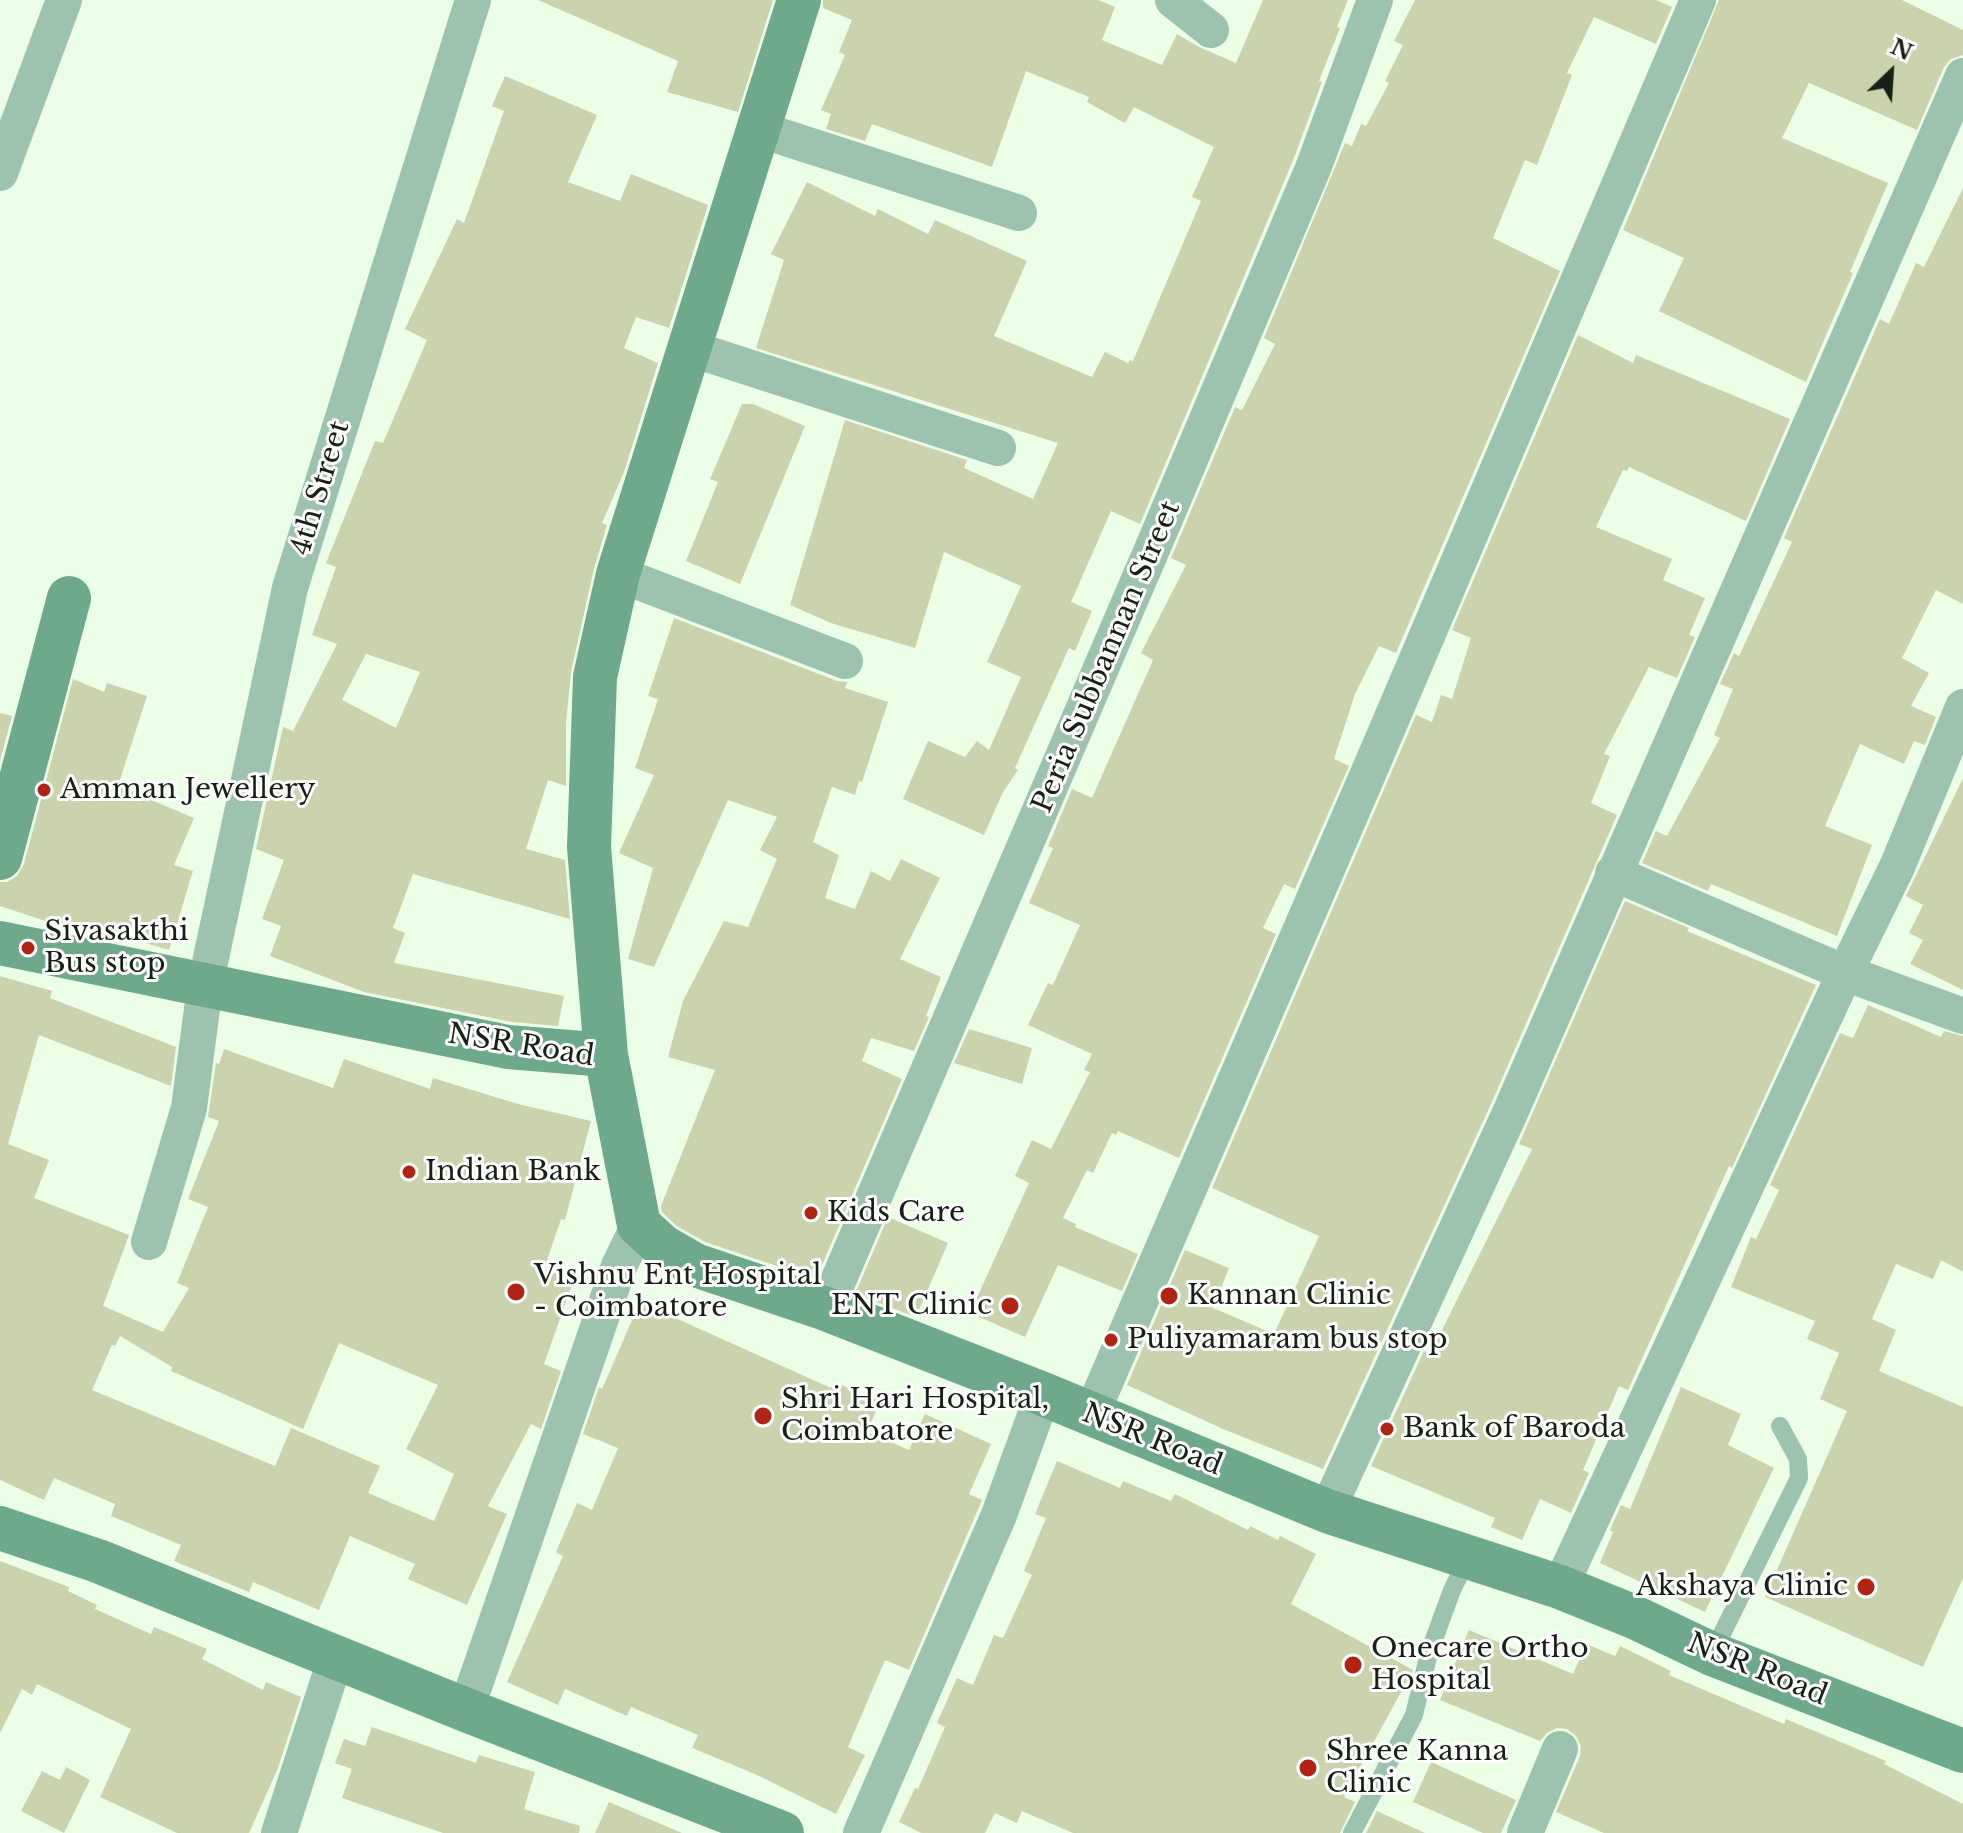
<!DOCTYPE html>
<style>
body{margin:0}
#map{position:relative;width:1963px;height:1833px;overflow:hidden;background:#eaffe6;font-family:"Libre Baskerville",serif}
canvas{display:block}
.north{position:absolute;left:1851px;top:32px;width:80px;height:80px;-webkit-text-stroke:6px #fff;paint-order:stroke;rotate:25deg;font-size:22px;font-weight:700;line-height:32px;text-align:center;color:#172015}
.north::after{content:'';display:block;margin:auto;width:28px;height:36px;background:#172015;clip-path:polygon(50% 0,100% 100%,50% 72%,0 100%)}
</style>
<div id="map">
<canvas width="1963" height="1833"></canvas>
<div class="north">N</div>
</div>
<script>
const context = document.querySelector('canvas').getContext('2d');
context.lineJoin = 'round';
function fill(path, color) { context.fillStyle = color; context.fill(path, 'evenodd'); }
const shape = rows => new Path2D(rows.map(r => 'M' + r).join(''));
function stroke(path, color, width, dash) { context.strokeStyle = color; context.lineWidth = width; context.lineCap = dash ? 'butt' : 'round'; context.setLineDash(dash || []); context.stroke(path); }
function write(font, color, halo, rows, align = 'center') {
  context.font = font + ' "Libre Baskerville",serif'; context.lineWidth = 6; context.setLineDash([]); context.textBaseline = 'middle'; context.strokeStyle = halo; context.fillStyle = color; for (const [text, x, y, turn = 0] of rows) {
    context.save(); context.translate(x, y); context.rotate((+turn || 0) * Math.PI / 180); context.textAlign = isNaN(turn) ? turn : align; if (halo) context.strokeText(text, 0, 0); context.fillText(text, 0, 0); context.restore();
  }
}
fill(shape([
 [538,0,773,0,738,112,667,92,678,61],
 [823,0,1098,0,1115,7,1102,40,1162,65,1177,34,1199,47,1236,63,1263,0,1348,0,1337,27,1340,28,1319,81,1322,82,1294,158,1140,524,1111,511,1071,602,1092,611,1075,651,1069,648,1015,768,1018,770,1003,792,984,835,903,799,928,741,965,757,977,741,989,750,1021,677,987,662,1021,586,944,552,915,648,831,623,790,605,845,420,967,460,964,468,1033,499,1058,443,756,348,784,260,771,254,807,182,875,216,878,209,928,234,935,220,1027,261,994,336,1092,377,1105,352,1128,363,1130,360,1133,361,1201,201,1192,197,1214,147,1134,107,1125,123,1087,102,1089,97,1026,71,992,167,872,124,865,141,826,129,831,114,821,110,845,55,839,52,852,20,823,8],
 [1415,0,1656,0,1672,7,1656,44,1594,17,1567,73,1572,75,1537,165,1525,160,1493,238,1560,271,1396,653,1379,646,1355,694,1334,759,1349,766,1295,889,1284,884,1263,928,1276,934,1179,1158,1118,1131,1116,1135,1112,1133,1093,1173,1087,1170,1063,1218,1076,1224,1075,1227,1138,1254,1122,1291,1058,1265,1025,1337,970,1313,1029,1183,1015,1176,1032,1140,1051,1149,1090,1072,1084,1070,1092,1054,1028,1025,1048,983,1053,985,1080,925,1029,903,1053,848,1048,846,1072,789,1092,798,1153,660,1141,653,1186,565,1171,558,1235,407,1242,410,1275,344,1264,338,1345,143,1352,146,1361,124,1366,126,1389,83,1385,81,1403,45,1394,41],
 [1719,0,1902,0,1963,30,1963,55,1951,59,1944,67,1917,130,1809,83,1782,138,1888,183,1850,272,1853,273,1806,382,1659,311,1684,258,1623,230],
 [505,76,597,115,568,182,620,201,631,174,708,205,669,328,636,317,624,348,658,363,624,472,602,523,607,525,594,569,571,672,566,724,566,786,548,780,526,849,565,860,570,919,413,874,393,928,405,933,394,963,564,996,558,1026,512,1022,364,992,270,956,281,926,262,919,284,860,256,849,283,727,293,731,337,644,312,635,336,567,326,563,375,441,383,443,427,340,405,329,457,219,464,223,504,111,492,106],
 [366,654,420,672,396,728,342,700],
 [1963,188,1963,604,1936,590,1902,658,1929,673,1911,706,1936,717,1925,745,1914,741,1904,764,1860,744,1825,826,1872,845,1837,936,1711,884,1708,891,1642,863,1656,831,1667,836,1720,738,1714,735,1733,689,1720,684,1734,653,1739,656,1792,542,1784,538,1880,319,1889,324,1916,263,1924,267],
 [1578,335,1633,363,1636,355,1790,419,1746,521,1629,467,1627,471,1623,470,1596,527,1672,559,1663,580,1705,598,1689,635,1695,637,1677,678,1649,667,1604,754,1610,756,1591,803,1617,815,1491,1104,1323,1469,1223,1429,1127,1385,1185,1250,1229,1268,1213,1308,1274,1334,1319,1236,1212,1188,1416,715,1432,722,1441,695,1452,699,1471,638,1452,630],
 [742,404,753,404,805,426,740,584,686,561,718,482,710,479],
 [674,618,837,681,847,682,845,688,888,702,862,782,859,781,855,795,832,787,813,842,839,855,825,898,855,909,871,871,890,881,901,859,940,878,900,959,941,977,926,1016,929,1017,914,1051,871,1038,862,1061,902,1079,816,1279,705,1242,677,1226,662,1212,661,1206,715,1070,668,1057,683,1001,724,921,748,927,777,859,760,850,777,817,728,800,654,967,628,959,653,868,619,853,654,775,635,768,658,699,648,696],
 [73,679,104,692,107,683,147,696,118,786,194,818,174,865,193,871,169,950,126,937,127,933,75,923,73,930,0,906,0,882,7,882,17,876,24,864],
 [0,713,12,716,0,761],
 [1963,778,1963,990,1910,964,1923,940,1909,933,1923,905,1906,896],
 [1625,901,1689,928,1687,931,1816,985,1732,1168,1729,1166,1628,1390,1619,1386,1583,1470,1589,1473,1571,1513,1540,1499,1522,1540,1491,1527,1495,1518,1371,1466,1424,1351,1430,1354,1532,1149,1519,1144],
 [0,976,52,991,50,998,176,1047,171,1086,39,1035,8,1144,49,1160,34,1198,129,1235,103,1306,163,1332,189,1288,177,1283,208,1207,188,1199,219,1121,208,1117,216,1063,219,1064,224,1049,333,1088,344,1059,430,1089,433,1078,518,1104,591,1121,565,1220,561,1219,544,1269,574,1279,544,1364,561,1371,541,1429,531,1424,488,1506,507,1514,467,1605,408,1579,415,1564,350,1536,319,1610,253,1582,249,1592,174,1561,181,1545,111,1516,115,1504,54,1478,44,1500,0,1480],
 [120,1336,172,1367,171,1371,303,1429,339,1343,438,1385,406,1449,454,1474,434,1521,368,1493,380,1466,291,1428,275,1466,92,1390,112,1345,115,1346],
 [1868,1005,1941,1037,1944,1031,1963,1036,1963,1272,1941,1260,1933,1279,1896,1264,1872,1319,1896,1330,1879,1371,1963,1407,1963,1578,1923,1667,1765,1597,1847,1411,1820,1399,1839,1353,1807,1339,1815,1321,1731,1287,1751,1237,1756,1239,1779,1190,1770,1185,1840,1033,1853,1038],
 [969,1029,1032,1048,1022,1084,954,1063],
 [888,1217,948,1243,916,1317,855,1294],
 [640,1302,831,1388,834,1382,880,1401,867,1432,909,1450,925,1414,991,1444,969,1494,982,1500,909,1670,885,1660,848,1747,865,1755,836,1814,755,1774,692,1748,698,1735,631,1707,627,1716,565,1689,558,1705,507,1682,563,1556,556,1552,577,1503,592,1510,618,1448,583,1434,599,1387,602,1389],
 [1681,1387,1741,1414,1728,1445,1774,1468,1705,1612,1600,1563,1613,1532,1610,1530,1621,1505,1630,1509],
 [1057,1461,1120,1488,1123,1481,1171,1501,1175,1494,1248,1530,1250,1526,1278,1540,1280,1536,1316,1554,1291,1604,1413,1670,1344,1797,1355,1802,1340,1833,1073,1833,1022,1811,1017,1823,995,1813,985,1833,921,1833,899,1822,915,1788,918,1789,945,1727,937,1723,957,1678,973,1685,994,1635,1003,1638,1032,1575,1024,1571,1046,1518,1035,1514],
 [0,1561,69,1587,68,1591,97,1605,95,1609,151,1634,154,1627,207,1649,202,1659,263,1690,266,1682,301,1697,278,1768,249,1833,177,1833,100,1797,131,1729,37,1684,32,1695,22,1689,0,1733],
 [1469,1630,1573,1674,1586,1644,1615,1656,1620,1646,1671,1671,1669,1675,1784,1724,1786,1719,1886,1761,1884,1764,1963,1804,1963,1833,1604,1833,1556,1812,1580,1756,1581,1746,1576,1736,1567,1729,1557,1728,1547,1733,1540,1741,1440,1700],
 [372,1727,476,1763,479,1755,535,1772,524,1809,580,1826,579,1833,443,1833,342,1798,352,1769,335,1763,344,1739,365,1746],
 [1431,1762,1516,1800,1501,1833,1483,1833,1413,1802],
 [66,1767,90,1780,64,1833,21,1811,42,1771,60,1780],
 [609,1802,682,1833,595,1833],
 [1377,1811,1425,1833,1366,1833]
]), '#cad3ae');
stroke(shape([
 [1712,1654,1799,1478,1798,1459,1780,1426],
 [1352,1833,1414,1715,1429,1653,1452,1590,1468,1558]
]), '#9dc3af', 18);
stroke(shape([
 [1173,0,1211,30],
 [758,129,1019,213],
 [0,173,64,0],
 [689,348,998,448],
 [618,574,845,661],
 [1613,873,1845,973,1963,1016],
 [149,1242,189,1108,205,986,290,588,473,0],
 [826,1309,1162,526,1314,166,1375,0],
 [1091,1415,1371,767,1698,0],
 [1327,1511,1510,1113,1963,76],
 [1560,1587,1845,973,1897,867,1963,707],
 [466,1710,619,1266,639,1225],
 [279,1833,336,1657],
 [861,1833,999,1515,1043,1394],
 [1525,1833,1560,1749]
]), '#9dc3af', 36);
stroke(shape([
 [0,858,69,598],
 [0,943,508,1047,606,1055,639,1225,662,1246,695,1265,826,1309,1043,1394,1327,1511,1560,1587,1632,1616,1712,1654,1963,1751],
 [606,1055,589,847,595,677,618,574,799,0],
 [0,1528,98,1561,466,1710,782,1833]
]), '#6ea98c', 44);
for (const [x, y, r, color] of [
 [44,790,8,"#b12315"],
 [28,948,8,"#b12315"],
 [409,1172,8,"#b12315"],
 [811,1213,8,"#b12315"],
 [516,1292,10,"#b12315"],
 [1169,1296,10,"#b12315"],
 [1010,1306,10,"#b12315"],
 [1111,1340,8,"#b12315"],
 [763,1416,10,"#b12315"],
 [1387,1429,8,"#b12315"],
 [1866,1587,10,"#b12315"],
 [1353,1665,10,"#b12315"],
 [1308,1768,10,"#b12315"]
]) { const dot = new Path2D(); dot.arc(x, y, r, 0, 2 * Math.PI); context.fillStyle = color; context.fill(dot); stroke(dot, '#fff', 3); }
write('28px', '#172015', '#fff', [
 ["4th Street",321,488,-73],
 ["Peria Subbannan Street",1107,657,-67],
 ["NSR Road",521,1046,9],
 ["NSR Road",1152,1440,22],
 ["NSR Road",1757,1670,22]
]);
write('28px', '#172015', '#fff', [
 ["Amman Jewellery",60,790],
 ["Sivasakthi",44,932],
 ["Bus stop",44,964],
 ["Indian Bank",425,1172],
 ["Kids Care",827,1213],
 ["Vishnu Ent Hospital",534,1276],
 ["- Coimbatore",534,1308],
 ["Kannan Clinic",1187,1296],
 ["ENT Clinic",992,1306,"right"],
 ["Puliyamaram bus stop",1127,1340],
 ["Shri Hari Hospital,",781,1400],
 ["Coimbatore",781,1432],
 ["Bank of Baroda",1403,1429],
 ["Akshaya Clinic",1848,1587,"right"],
 ["Onecare Ortho",1371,1649],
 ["Hospital",1371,1681],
 ["Shree Kanna",1326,1752],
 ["Clinic",1326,1784]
], 'left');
</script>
